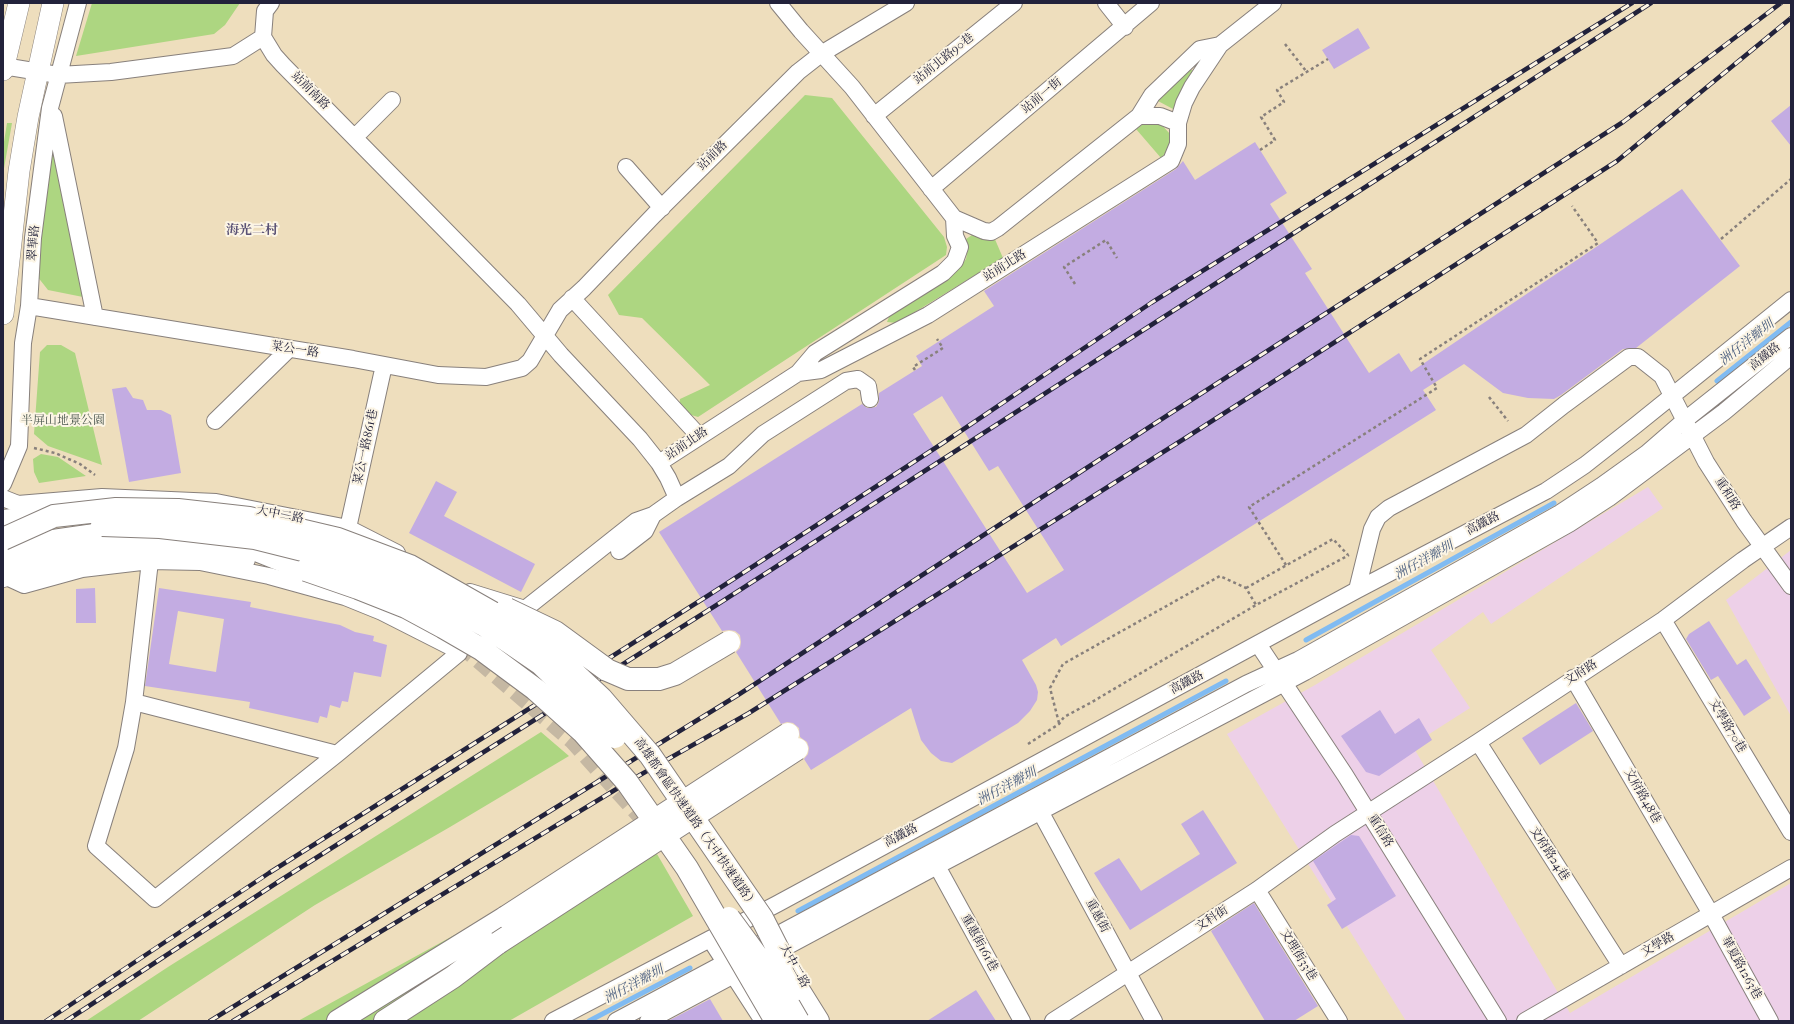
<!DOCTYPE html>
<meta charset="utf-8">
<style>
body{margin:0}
#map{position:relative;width:1794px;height:1024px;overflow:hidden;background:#eedebd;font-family:"IM FELL French Canon",serif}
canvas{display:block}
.frame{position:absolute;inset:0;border:4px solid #22223b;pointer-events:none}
</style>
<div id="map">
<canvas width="1794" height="1024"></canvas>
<div class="frame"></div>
</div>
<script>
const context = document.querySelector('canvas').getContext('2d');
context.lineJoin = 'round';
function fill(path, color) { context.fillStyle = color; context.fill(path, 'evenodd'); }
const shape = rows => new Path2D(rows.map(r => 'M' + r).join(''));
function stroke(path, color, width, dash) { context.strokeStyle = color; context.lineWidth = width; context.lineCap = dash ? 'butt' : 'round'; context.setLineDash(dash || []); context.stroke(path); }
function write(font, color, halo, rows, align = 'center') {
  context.font = font + ' "IM FELL French Canon","Noto Serif TC",serif'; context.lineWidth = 4; context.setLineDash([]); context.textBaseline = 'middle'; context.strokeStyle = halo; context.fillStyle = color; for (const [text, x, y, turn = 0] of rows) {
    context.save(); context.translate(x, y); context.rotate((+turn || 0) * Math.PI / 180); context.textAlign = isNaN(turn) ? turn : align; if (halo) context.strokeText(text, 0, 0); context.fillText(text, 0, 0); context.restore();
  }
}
fill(shape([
 [1648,487,1663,508,1491,624,1483,612,1431,650,1470,708,1412,745,1570,1013,1791,883,1791,1021,1406,1021,1227,734,1315,685],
 [1791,550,1791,716,1726,600]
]), '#edd0e8');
fill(shape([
 [92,3,240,3,225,25,214,34,76,56],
 [1190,70,1192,70,1193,73,1176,108,1173,109,1158,101,1160,94],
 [805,95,832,98,944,237,947,247,946,255,698,417,688,414,679,408,680,399,710,385,642,318,619,315,608,295],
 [7,123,12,123,3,174,3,148],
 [1145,123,1160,123,1170,134,1171,142,1168,150,1161,158,1136,129],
 [52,147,88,298,48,290,37,276,36,267],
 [972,235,988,239,994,237,1003,258,897,323,887,322,891,312,958,270,966,259,968,247,966,239],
 [47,345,61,345,75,353,102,465,48,446,34,434,40,352],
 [41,454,58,457,86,476,39,483,34,472,33,459],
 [541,732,569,756,450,827,315,905,138,1021,86,1021,168,967],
 [657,854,693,916,509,1021,298,1021,460,932]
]), '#add681');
stroke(shape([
 [1717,381,1791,322],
 [1306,640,1554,503],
 [798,911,1226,681],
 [589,1021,690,968]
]), '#80bbf2', 5);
fill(shape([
 [1358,28,1370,48,1334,69,1322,50],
 [1791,105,1791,146,1771,121],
 [1255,142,1287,193,1270,204,1312,269,1305,273,1369,373,1399,353,1411,372,1682,189,1740,266,1636,348,1623,349,1561,395,1554,399,1528,398,1503,393,1464,364,1423,390,1436,410,1061,646,1056,638,1022,660,1036,685,1038,692,1037,700,1030,711,1018,723,952,763,941,761,931,753,921,740,911,708,811,770,804,759,808,754,809,748,807,742,800,737,799,728,793,723,787,722,781,724,736,652,740,648,741,642,740,635,735,631,729,630,722,631,659,532,862,404,867,408,876,407,879,402,879,393,922,366,916,356,994,306,984,291,1176,169,1183,161,1195,180],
 [942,396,989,471,998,466,1064,570,1027,593,913,414],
 [126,387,133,398,143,400,147,410,161,410,171,415,181,473,129,482,112,389],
 [436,481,457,492,444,516,535,564,521,592,409,533],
 [95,588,96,623,76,623,76,589],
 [159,588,251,602,250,607,340,625,355,632,374,636,373,641,387,645,381,677,354,672,348,702,342,701,340,708,330,705,327,718,320,716,318,723,249,708,250,702,145,686],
 [178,611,224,619,216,672,169,664],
 [1709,621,1737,665,1746,659,1771,698,1744,716,1718,676,1711,680,1686,639,1689,634],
 [1576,703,1593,731,1540,765,1522,738],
 [1380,710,1395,734,1419,718,1432,740,1379,776,1366,772,1341,736],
 [1203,810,1237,863,1130,930,1094,873,1119,858,1141,891,1200,854,1181,824],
 [1351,835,1359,836,1396,896,1342,929,1327,905,1336,899,1313,861],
 [1254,903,1318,1006,1294,1021,1265,1021,1211,931],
 [976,990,996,1021,927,1021],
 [710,999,723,1021,668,1021]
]), '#c3ace2');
stroke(shape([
 [459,647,467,651,572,741,644,821]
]), '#c5b8a3', 16, [16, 8]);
const minor = shape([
 [778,3,801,31,852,87,954,218,984,231,991,232,998,228,1139,116,1152,95,1200,49,1220,45],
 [1106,3,1125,27],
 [263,37,274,55,283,65,518,304,561,355,640,439,659,463,798,373,815,353,943,273,955,261,960,247,955,236,954,218],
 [263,37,265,11,271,3],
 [3,66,58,75,111,72,233,56,263,37],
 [54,116,95,317],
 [874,116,1014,3],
 [1139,116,1160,116,1178,123],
 [355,137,392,100],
 [626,167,662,208],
 [931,189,1151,3],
 [572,298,699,436],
 [29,306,353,359,438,375,486,377,522,368,530,361,560,310,584,288,654,215,798,72,821,54,906,3],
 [798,373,821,370,928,315,1171,161,1178,144,1178,123,1184,103,1192,87,1220,45,1273,3],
 [215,421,289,349],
 [3,484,19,446,23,343,29,306,33,238,50,108,78,3],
 [3,498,18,504,26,510],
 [677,498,729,466,763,434,846,381,858,379,868,386,870,399],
 [18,504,102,497,216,502,348,528,397,553],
 [348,528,384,365],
 [619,551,645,531,653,515],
 [11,579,24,585,82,569,150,561,200,562,269,576,345,597,382,612,449,646,459,653,337,754,155,899,96,846,126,748,134,702,150,561],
 [1357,590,1372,529,1378,517,1389,508,1526,435,1564,405,1629,357,1638,357,1662,376,1706,462,1744,521,1791,586],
 [470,592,525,609,636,521,653,515,677,498,668,478,659,463],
 [1663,620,1791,832],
 [1258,644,1345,775,1498,1021],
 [1573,678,1711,914,1770,1021],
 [134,702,337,754],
 [1478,742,1621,966],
 [1040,811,1154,1021],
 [937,866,1022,1021],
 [1257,890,1339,1021],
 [710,939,763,1021],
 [553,1021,777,904,1357,590,1546,491,1585,465,1636,425,1791,300],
 [616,1021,1246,684,1298,660,1560,513,1601,486,1647,453,1685,420,1791,336],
 [648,1021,937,866,1305,672,1569,524,1609,498,1724,412,1791,356],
 [1053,1021,1257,890,1335,834,1478,742,1663,620,1743,560,1791,527],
 [1525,1021,1791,868]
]);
const major = shape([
 [3,70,19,3],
 [3,314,19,171,28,117,53,3]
]);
const highway = shape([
 [3,521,51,516],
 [224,543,249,547,306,570],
 [3,558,53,541,109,533,126,534],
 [3,576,43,562,83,552,128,547,160,548,244,559],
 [798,989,818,1021],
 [338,1021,506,917],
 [385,1021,453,977,498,943]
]);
stroke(minor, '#88807c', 18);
stroke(major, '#88807c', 22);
stroke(highway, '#88807c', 24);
stroke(shape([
 [1285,44,1306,71],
 [1260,150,1275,140,1261,117,1284,102,1277,90,1328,59],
 [1721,239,1791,179],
 [1075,284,1064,267,1106,240,1117,258],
 [915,370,913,367,943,348,937,339],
 [1489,397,1508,421],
 [34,448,55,453,80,464,95,475],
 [1286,565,1249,507,1437,388,1420,359,1598,243,1572,206],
 [1246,588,1333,539,1348,555],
 [1059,723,1050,688,1063,664,1220,576,1246,588,1256,605],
 [1028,744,1059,724,1064,717,1092,702,1256,605,1349,555]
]), '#88807c', 2.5, [3, 3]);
stroke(minor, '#fff', 16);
stroke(major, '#fff', 21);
stroke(highway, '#fff', 22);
const rail = shape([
 [46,1021,269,873,709,595,943,443,1151,303,1632,3],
 [66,1021,281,880,715,606,1651,3],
 [210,1021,738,695,1171,413,1623,122,1781,3],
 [233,1021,633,779,749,713,1187,437,1617,161,1791,18]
]);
stroke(rail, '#22223b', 4.5);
stroke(rail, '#fcf5e5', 3, [9]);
const highwayBridge = shape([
 [102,525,160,527,255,538,343,560,418,589,484,625,541,664,606,726,615,737],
 [3,539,54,516,116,509,178,510,249,518,338,539,410,566,507,621,557,657,601,698,650,755,762,918,798,989],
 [306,570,358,588,406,607,443,627,481,649,535,689,583,732,627,782,687,868,776,1021],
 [507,609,555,632,607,670,628,679,659,679,675,674,729,642],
 [506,917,788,734],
 [729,918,773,978,798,1021],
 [498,943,797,749]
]);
stroke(highwayBridge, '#88807c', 24, []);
stroke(highwayBridge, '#fff', 22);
write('12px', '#22223b', '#fcf5e5', [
 ["站前北路90巷",944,59,-39],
 ["站前南路",310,91,45],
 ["站前一街",1042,96,-40],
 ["站前路",713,156,-45],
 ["翠華路",34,243,-85],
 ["站前北路",1005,266,-32],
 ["菜公一路",295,350,9],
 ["高鐵路",1765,357,-39],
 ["站前北路",687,444,-34],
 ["菜公一路861巷",366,447,-78],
 ["重和路",1727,494,58],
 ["大中二路",280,515,11],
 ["高鐵路",1483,524,-28],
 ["文府路",1581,673,-33],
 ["高鐵路",1187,683,-28],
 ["文學路70巷",1727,726,59],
 ["文府路48巷",1642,796,60],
 ["高雄都會區快速道路（大中快速道路）",695,823,55],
 ["重信路",1380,831,58],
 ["高鐵路",901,836,-28],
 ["文府路24巷",1549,854,57],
 ["重惠街",1097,916,62],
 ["文科街",1212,919,-33],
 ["重惠街161巷",979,943,61],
 ["文學路",1658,945,-30],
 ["文理街33巷",1298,955,58],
 ["大中二路",794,966,61],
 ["華夏路1263巷",1741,968,61]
]);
write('12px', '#4c5850', '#fcf5e5', [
 ["半屏山地景公園",63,421]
]);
write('bold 13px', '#5a5275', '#fcf5e5', [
 ["海光二村",252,231]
]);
write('italic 13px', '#43587b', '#fcf5e5', [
 ["洲仔洋瓣圳",1747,343,-38],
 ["洲仔洋瓣圳",1424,561,-29],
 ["洲仔洋瓣圳",1007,787,-28],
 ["洲仔洋瓣圳",634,985,-28]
]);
</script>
